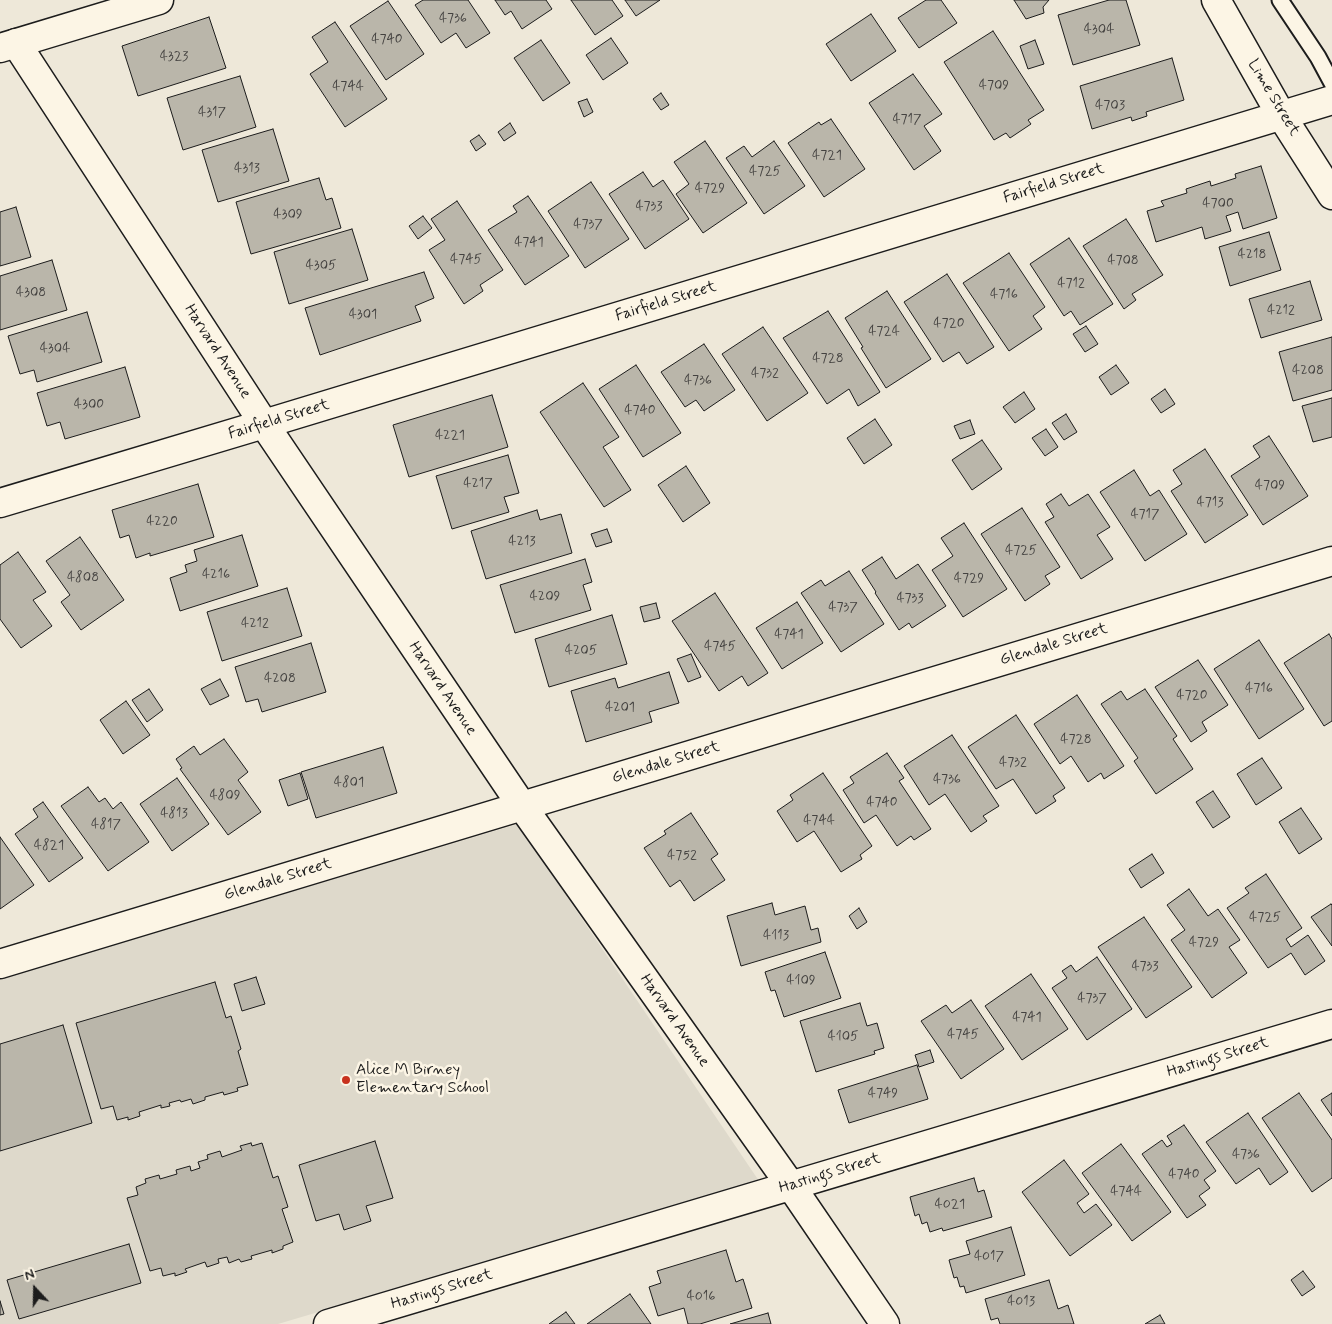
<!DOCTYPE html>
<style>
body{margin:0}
#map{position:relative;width:1332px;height:1324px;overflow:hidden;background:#eee8d9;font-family:Mynerve,sans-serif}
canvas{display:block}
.north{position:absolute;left:10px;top:1264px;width:50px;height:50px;-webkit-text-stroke:4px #fcf5e5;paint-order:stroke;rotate:339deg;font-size:14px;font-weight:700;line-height:20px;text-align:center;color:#1c1c1c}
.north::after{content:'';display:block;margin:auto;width:18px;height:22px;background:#1c1c1c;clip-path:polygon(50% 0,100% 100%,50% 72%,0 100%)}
</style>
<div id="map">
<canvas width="1332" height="1324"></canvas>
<div class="north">N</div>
</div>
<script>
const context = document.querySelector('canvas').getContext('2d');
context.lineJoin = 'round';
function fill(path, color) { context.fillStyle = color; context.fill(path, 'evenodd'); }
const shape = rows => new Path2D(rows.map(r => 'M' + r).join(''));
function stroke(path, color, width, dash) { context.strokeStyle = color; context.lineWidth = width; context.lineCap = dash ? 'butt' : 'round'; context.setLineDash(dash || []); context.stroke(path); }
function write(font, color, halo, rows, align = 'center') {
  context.font = font + ' Mynerve,sans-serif'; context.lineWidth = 5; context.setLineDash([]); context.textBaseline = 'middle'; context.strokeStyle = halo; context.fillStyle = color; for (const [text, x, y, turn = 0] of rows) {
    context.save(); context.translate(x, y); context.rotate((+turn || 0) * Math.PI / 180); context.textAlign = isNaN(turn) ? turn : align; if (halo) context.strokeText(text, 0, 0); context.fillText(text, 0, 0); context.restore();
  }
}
fill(shape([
 [518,824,759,1181,278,1324,0,1324,0,979]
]), '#ded9cb');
const building = shape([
 [423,0,468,0,490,33,466,48,456,33,441,43,415,5,423,0],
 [495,0,546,0,552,9,522,29,511,11,505,15,495,0],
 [571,0,612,0,623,16,595,35,571,0],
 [625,0,660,0,636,16,625,0],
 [926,0,941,0,957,23,919,48,898,18,926,0],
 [1014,0,1049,0,1043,7,1044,13,1026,19,1014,0],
 [1109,0,1126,0,1140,45,1073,65,1058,15,1109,0],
 [388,1,424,54,386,80,350,26,388,1],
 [871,14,896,51,851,81,826,44,871,14],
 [209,17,226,68,138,96,122,46,209,17],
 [335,22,387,99,345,127,310,74,328,62,312,37,335,22],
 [993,31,1044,110,1028,120,1031,124,1010,138,1006,133,994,140,944,62,993,31],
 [611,38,628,63,603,80,586,55,611,38],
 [541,40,570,83,543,101,514,58,541,40],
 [1035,40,1044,64,1028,69,1020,46,1035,40],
 [1172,58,1184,100,1146,112,1147,116,1132,121,1131,117,1092,129,1080,86,1172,58],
 [913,74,942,114,924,126,941,151,914,170,869,103,913,74],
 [240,76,256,127,183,150,167,98,240,76],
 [661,93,669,105,661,110,653,99,661,93],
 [587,99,593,112,584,117,578,102,587,99],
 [831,119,865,169,824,197,788,143,819,122,821,125,831,119],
 [510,123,516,133,504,141,498,132,510,123],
 [273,129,289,181,218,202,202,150,273,129],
 [479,135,486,144,476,151,470,141,479,135],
 [705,141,747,203,703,233,676,194,689,184,674,162,705,141],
 [774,141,805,186,764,214,726,158,744,146,752,157,774,141],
 [1261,166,1277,218,1243,229,1238,212,1226,216,1231,231,1205,239,1202,227,1156,242,1147,211,1164,206,1161,201,1187,193,1186,189,1210,181,1211,186,1236,178,1235,174,1261,166],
 [643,172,653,187,663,180,689,219,645,249,609,194,643,172],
 [319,178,326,200,332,198,341,228,251,254,236,202,319,178],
 [591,182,629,239,585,268,548,211,591,182],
 [528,196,569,256,525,285,488,230,517,212,513,206,528,196],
 [457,201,503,270,480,285,483,291,464,304,429,250,445,240,431,219,457,201],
 [16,207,31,257,0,266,0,212,16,207],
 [423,216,432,228,418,239,409,226,423,216],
 [1126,219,1163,275,1132,294,1136,300,1124,309,1083,246,1126,219],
 [352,229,368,280,289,304,274,252,352,229],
 [1269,232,1281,270,1230,286,1219,247,1269,232],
 [1069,238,1113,304,1080,325,1071,311,1064,316,1030,264,1069,238],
 [1009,253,1045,307,1033,316,1042,329,1009,351,963,283,1009,253],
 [52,260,67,310,0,330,0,276,52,260],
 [424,272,434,298,415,306,421,321,320,355,305,308,424,272],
 [947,274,994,347,967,364,959,352,943,362,904,302,947,274],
 [1310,281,1322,320,1261,338,1249,299,1310,281],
 [887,291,931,359,886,388,861,348,863,347,845,318,887,291],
 [828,311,880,392,858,406,849,389,827,404,783,338,828,311],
 [87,312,102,362,37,382,34,370,20,374,8,336,87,312],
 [1086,326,1098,344,1085,352,1073,334,1086,326],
 [763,327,808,393,767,421,722,354,763,327],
 [1332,337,1332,390,1293,401,1279,352,1332,337],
 [704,344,735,390,704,411,696,400,685,407,661,372,704,344],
 [636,365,681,433,643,457,599,389,636,365],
 [1116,365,1129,383,1111,395,1099,377,1116,365],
 [125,367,140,417,65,439,60,422,47,426,37,393,125,367],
 [583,383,619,437,603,447,631,490,604,507,540,412,583,383],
 [1165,389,1175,404,1161,413,1151,399,1165,389],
 [1024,392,1035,409,1015,423,1003,407,1024,392],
 [492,395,508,447,409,477,393,425,492,395],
 [1332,398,1332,437,1313,442,1302,406,1332,398],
 [1066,414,1077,432,1064,440,1052,423,1066,414],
 [875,419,892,445,864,464,847,438,875,419],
 [970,420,975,434,960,439,954,426,970,420],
 [1046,429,1058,447,1045,456,1032,438,1046,429],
 [1269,436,1308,496,1263,525,1231,476,1260,457,1253,446,1269,436],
 [982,440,1002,469,972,490,952,460,982,440],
 [1205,449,1248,515,1205,543,1171,491,1182,484,1173,470,1205,449],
 [508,455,519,493,504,497,509,512,452,529,436,476,508,455],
 [686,466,710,503,683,522,658,485,686,466],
 [1134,470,1150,496,1159,490,1187,534,1145,561,1100,492,1134,470],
 [198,484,214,537,150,556,150,553,136,558,129,535,120,538,112,510,198,484],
 [1061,494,1069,506,1088,494,1110,527,1097,535,1113,559,1081,579,1045,522,1054,517,1046,504,1061,494],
 [1022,508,1060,567,1045,576,1050,584,1025,601,981,534,1022,508],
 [537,510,540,520,561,514,572,553,486,579,471,531,537,510],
 [964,523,1007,589,963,617,932,570,953,556,941,538,964,523],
 [607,529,612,542,596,547,591,534,607,529],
 [242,535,258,586,180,611,170,578,187,572,185,565,197,561,194,550,242,535],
 [80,537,124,600,81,630,61,602,70,595,46,561,80,537],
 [18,552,46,592,33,600,52,626,21,648,0,619,0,565,18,552],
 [882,557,896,579,918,564,946,606,912,628,909,623,899,630,875,593,876,592,862,570,882,557],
 [585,559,592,582,583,585,591,610,515,633,500,585,585,559],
 [849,571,884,624,841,652,801,593,821,580,825,586,849,571],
 [287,588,302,636,222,661,207,612,287,588],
 [715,593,768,673,748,686,742,676,719,691,672,621,715,593],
 [797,602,823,643,782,669,756,628,797,602],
 [656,603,660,618,644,622,640,607,656,603],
 [612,615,627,664,549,687,535,639,612,615],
 [1329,634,1332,639,1332,721,1324,726,1284,663,1329,634],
 [1259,640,1304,709,1259,739,1214,669,1259,640],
 [311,643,326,692,262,712,258,699,246,702,235,667,311,643],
 [691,654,701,677,688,682,677,659,691,654],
 [1198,660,1228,705,1202,722,1207,731,1191,742,1155,687,1198,660],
 [669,672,679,703,649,712,652,722,586,742,571,691,615,678,618,688,669,672],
 [220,679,229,696,210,705,201,689,220,679],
 [149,689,163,710,147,722,132,700,149,689],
 [1145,689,1177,736,1173,739,1193,769,1156,794,1134,761,1138,758,1101,704,1121,691,1127,700,1145,689],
 [1077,695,1124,766,1104,779,1101,773,1088,782,1071,756,1060,764,1034,724,1077,695],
 [126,701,150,735,123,754,100,720,126,701],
 [1016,715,1065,788,1053,796,1056,801,1036,814,1013,779,996,789,968,747,1016,715],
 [952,735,999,806,983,816,987,821,971,832,945,794,929,805,904,766,952,735],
 [224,739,248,772,238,780,261,812,228,835,180,769,182,768,176,759,194,746,200,755,224,739],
 [383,747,397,793,316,818,301,772,383,747],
 [887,753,904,778,899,781,931,829,914,840,911,836,897,846,876,815,864,823,843,790,854,783,850,777,887,753],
 [1262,758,1282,788,1256,805,1237,774,1262,758],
 [300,773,308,799,288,806,279,780,300,773],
 [823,773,872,846,860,855,862,859,841,872,814,831,797,842,777,811,793,800,790,795,823,773],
 [177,778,209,824,172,851,140,804,177,778],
 [88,787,99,802,105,798,113,809,121,802,149,842,108,871,61,806,88,787],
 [1213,791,1230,817,1213,828,1196,802,1213,791],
 [43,802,83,858,49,882,15,834,38,817,33,809,43,802],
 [1301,808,1322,839,1299,854,1279,822,1301,808],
 [691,813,718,854,711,859,725,880,694,901,680,880,670,887,644,848,666,834,664,831,691,813],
 [0,837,34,885,0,909,0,837],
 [1152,854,1164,873,1141,888,1129,869,1152,854],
 [1266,874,1302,928,1286,939,1291,947,1308,935,1325,961,1305,975,1291,953,1268,968,1227,908,1249,893,1245,888,1266,874],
 [1189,889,1208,916,1218,909,1240,940,1229,947,1247,973,1212,998,1171,940,1185,930,1167,905,1189,889],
 [772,903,775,915,805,906,811,930,818,928,821,942,741,966,727,916,772,903],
 [1331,904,1332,905,1332,946,1311,917,1331,904],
 [859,908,867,922,857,929,849,916,859,908],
 [1144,917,1192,987,1146,1018,1098,947,1144,917],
 [825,952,841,998,784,1017,775,990,771,991,765,972,825,952],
 [1097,957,1132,1009,1087,1040,1052,988,1067,978,1062,971,1071,965,1076,972,1097,957],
 [1031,974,1068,1029,1022,1060,985,1006,1031,974],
 [256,977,265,1004,242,1011,234,984,256,977],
 [215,982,226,1018,231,1016,241,1049,238,1051,248,1085,237,1088,238,1091,224,1095,223,1092,205,1097,205,1100,193,1104,191,1099,181,1102,180,1100,169,1103,170,1106,161,1108,161,1105,139,1112,140,1116,128,1120,128,1117,117,1120,113,1106,101,1109,76,1023,215,982],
 [971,1000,1004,1049,961,1079,921,1021,946,1005,952,1013,971,1000],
 [860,1003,867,1026,877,1023,884,1048,874,1051,875,1054,816,1072,800,1021,860,1003],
 [63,1025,92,1123,0,1151,0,1044,63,1025],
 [930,1050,934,1062,919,1067,915,1055,930,1050],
 [917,1065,928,1099,849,1123,838,1090,917,1065],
 [1299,1093,1332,1140,1332,1178,1312,1192,1262,1118,1299,1093],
 [1332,1093,1332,1116,1321,1100,1332,1093],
 [1248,1113,1288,1172,1270,1185,1259,1168,1236,1184,1206,1142,1248,1113],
 [1184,1125,1216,1171,1204,1180,1210,1188,1199,1196,1206,1205,1187,1218,1142,1154,1162,1140,1167,1147,1172,1144,1167,1136,1184,1125],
 [375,1141,393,1198,366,1206,371,1221,344,1230,339,1214,316,1221,299,1165,375,1141],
 [251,1143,252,1146,262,1143,273,1178,278,1176,288,1207,282,1209,293,1242,283,1246,283,1249,272,1253,272,1250,251,1256,252,1259,241,1262,239,1259,229,1263,227,1257,218,1259,219,1263,207,1267,205,1262,185,1269,187,1272,175,1276,175,1273,163,1276,161,1268,150,1271,127,1198,138,1195,136,1187,146,1183,145,1179,159,1175,160,1179,177,1174,176,1170,190,1166,191,1171,200,1168,198,1162,208,1159,207,1155,220,1151,222,1157,242,1150,240,1146,251,1143],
 [1121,1144,1171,1212,1132,1241,1082,1173,1121,1144],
 [1064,1160,1089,1194,1077,1203,1084,1213,1096,1204,1112,1225,1070,1256,1022,1192,1064,1160],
 [974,1178,978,1192,984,1190,992,1217,943,1231,942,1228,930,1232,927,1222,922,1224,919,1214,915,1216,910,1197,974,1178],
 [1011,1227,1025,1275,966,1293,964,1286,960,1287,957,1277,954,1278,949,1260,970,1254,966,1241,1011,1227],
 [129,1244,141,1283,19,1319,7,1280,129,1244],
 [726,1250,736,1282,743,1279,752,1308,700,1324,688,1324,684,1308,658,1316,649,1287,661,1283,657,1271,726,1250],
 [1303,1271,1315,1287,1302,1296,1291,1280,1303,1271],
 [1049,1280,1058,1309,1068,1305,1074,1324,1000,1324,998,1318,991,1320,985,1299,1049,1280],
 [630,1294,651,1324,587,1324,630,1294],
 [0,1301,4,1314,0,1315,0,1301],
 [566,1312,575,1324,549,1324,566,1312],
 [768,1313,771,1324,730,1324,768,1313],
 [1160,1315,1165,1324,1145,1324,1160,1315]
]);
fill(building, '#bab6aa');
stroke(building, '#1c1c1c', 1);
const service = shape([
 [1280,0,1318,57,1332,83]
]);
const minor = shape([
 [1216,0,1281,115,1332,195],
 [16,43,264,424,522,806,791,1186,885,1324],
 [0,503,264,424,1332,100],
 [0,964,1332,561],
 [328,1324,1332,1024]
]);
const secondary = shape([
 [0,48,159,0]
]);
stroke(service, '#1c1c1c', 19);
stroke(minor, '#1c1c1c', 31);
stroke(secondary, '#1c1c1c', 31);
stroke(service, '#fcf5e5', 15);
stroke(minor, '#fcf5e5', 28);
stroke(secondary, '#fcf5e5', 28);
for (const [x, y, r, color] of [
 [346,1080,5,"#c8321e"]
]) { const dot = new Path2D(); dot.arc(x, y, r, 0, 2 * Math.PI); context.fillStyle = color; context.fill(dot); stroke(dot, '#fcf5e5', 2); }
write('14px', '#444240', null, [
 ["4736",453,19],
 ["4304",1099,30],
 ["4740",387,40],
 ["4323",174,57],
 ["4709",994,86],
 ["4744",348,87],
 ["4703",1110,106],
 ["4317",212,113],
 ["4717",907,120],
 ["4721",827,156],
 ["4313",247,169],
 ["4725",765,172],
 ["4729",710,189],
 ["4700",1218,204],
 ["4733",649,207],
 ["4309",288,215],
 ["4737",588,225],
 ["4741",529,243],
 ["4218",1252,255],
 ["4745",466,260],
 ["4708",1123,261],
 ["4305",321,266],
 ["4712",1071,284],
 ["4308",31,293],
 ["4716",1004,295],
 ["4212",1281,311],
 ["4301",363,315],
 ["4720",949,324],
 ["4724",884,332],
 ["4304",55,349],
 ["4728",828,359],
 ["4208",1308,371],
 ["4732",765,374],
 ["4736",698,381],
 ["4300",89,405],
 ["4740",640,411],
 ["4221",450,436],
 ["4217",478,484],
 ["4709",1270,486],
 ["4713",1210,503],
 ["4717",1145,515],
 ["4220",162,522],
 ["4213",522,542],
 ["4725",1021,551],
 ["4216",216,575],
 ["4808",83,578],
 ["4729",969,579],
 ["4209",545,597],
 ["4733",910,599],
 ["4737",843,608],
 ["4212",255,624],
 ["4741",789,635],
 ["4745",720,647],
 ["4205",581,651],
 ["4208",280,679],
 ["4716",1259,689],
 ["4720",1192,696],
 ["4201",620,708],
 ["4728",1076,740],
 ["4732",1013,763],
 ["4736",947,780],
 ["4801",349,783],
 ["4809",225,796],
 ["4740",882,803],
 ["4813",174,814],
 ["4744",819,821],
 ["4817",106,825],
 ["4821",49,846],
 ["4752",682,856],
 ["4725",1265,918],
 ["4113",776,936],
 ["4729",1204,943],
 ["4733",1145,967],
 ["4109",801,981],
 ["4737",1092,999],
 ["4741",1027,1018],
 ["4745",963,1035],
 ["4105",843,1037],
 ["4749",883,1094],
 ["4736",1246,1155],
 ["4740",1184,1175],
 ["4744",1126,1192],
 ["4021",950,1205],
 ["4017",989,1257],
 ["4016",701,1297],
 ["4013",1021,1302]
]);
write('16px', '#1c1c1c', '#fcf5e5', [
 ["Lime Street",1273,98,59],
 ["Fairfield Street",1054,184,-17],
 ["Fairfield Street",666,302,-17],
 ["Harvard Avenue",217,352,57],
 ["Fairfield Street",279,420,-17],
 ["Glendale Street",1054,645,-17],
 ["Harvard Avenue",442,689,56],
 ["Glendale Street",666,763,-17],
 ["Glendale Street",278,880,-17],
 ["Harvard Avenue",674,1021,55],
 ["Hastings Street",1218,1058,-17],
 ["Hastings Street",830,1174,-17],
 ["Hastings Street",442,1290,-17]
]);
write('16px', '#1c1c1c', '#fcf5e5', [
 ["Alice M Birney",356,1071],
 ["Elementary School",356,1089]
], 'left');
</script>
